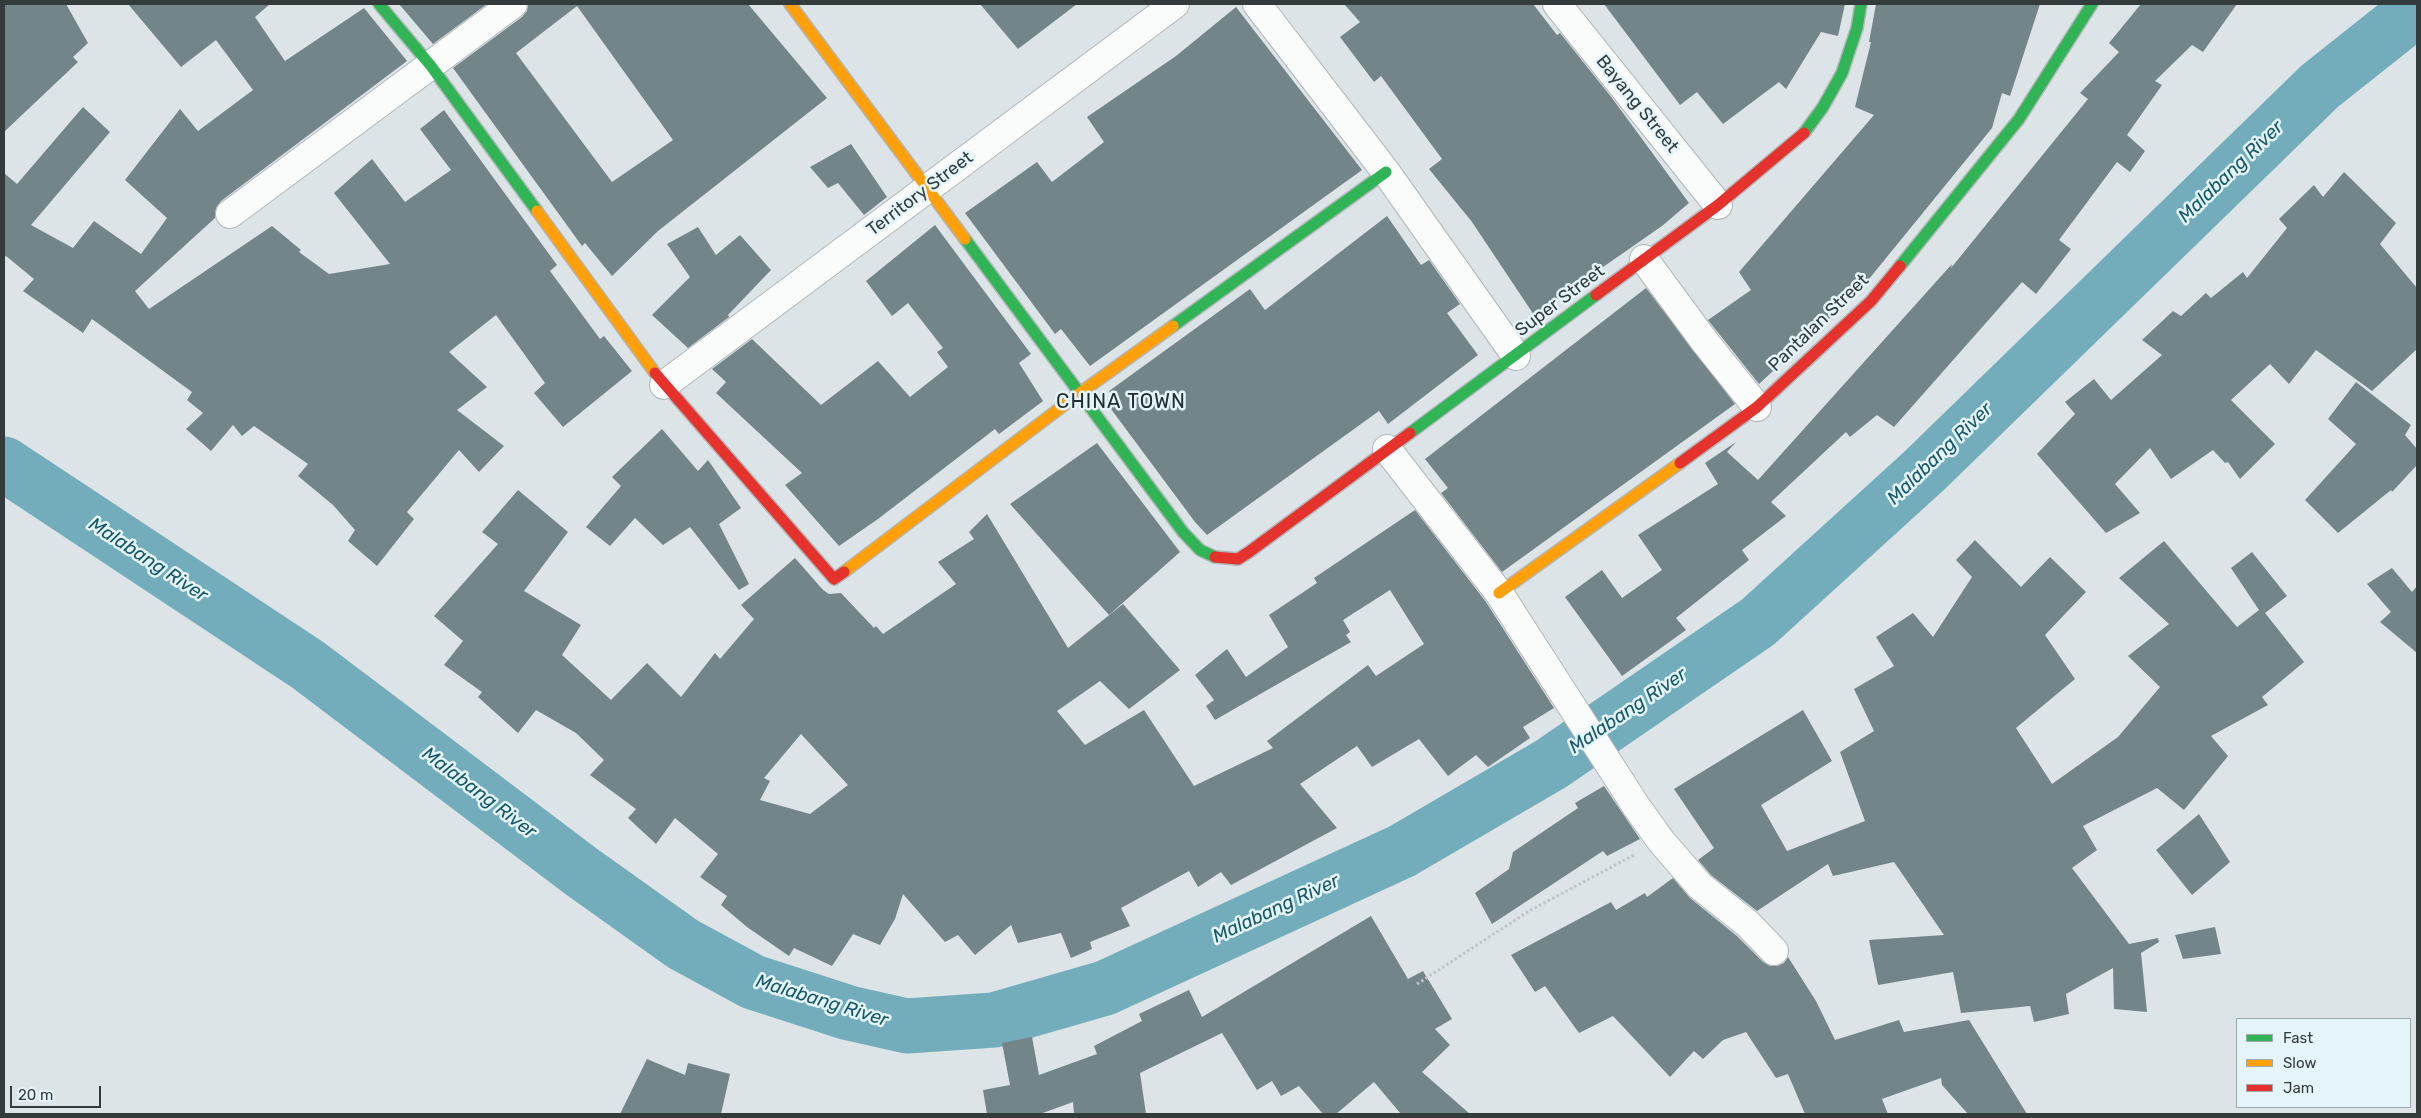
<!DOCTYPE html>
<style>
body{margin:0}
#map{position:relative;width:2421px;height:1118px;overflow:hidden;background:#dce4e7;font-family:Rubik,sans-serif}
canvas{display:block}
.frame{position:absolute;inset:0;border:5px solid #343b3d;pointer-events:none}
.legend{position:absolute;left:2236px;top:1018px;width:175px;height:90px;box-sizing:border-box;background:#e4f4f9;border:1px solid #9eaaae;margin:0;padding:6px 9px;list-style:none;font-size:15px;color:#343b3d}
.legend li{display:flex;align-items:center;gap:10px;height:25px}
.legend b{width:25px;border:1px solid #9eaaae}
.scale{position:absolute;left:10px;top:1086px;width:91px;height:22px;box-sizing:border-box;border:2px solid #343b3d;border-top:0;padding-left:6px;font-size:15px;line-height:18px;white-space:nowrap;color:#343b3d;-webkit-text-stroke:4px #e4f4f9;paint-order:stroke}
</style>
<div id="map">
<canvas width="2421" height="1118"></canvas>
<div class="frame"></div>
<ul class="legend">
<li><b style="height:6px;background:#30b455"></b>Fast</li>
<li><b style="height:6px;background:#ff9f0a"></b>Slow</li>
<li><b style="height:6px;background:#e5322d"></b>Jam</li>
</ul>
<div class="scale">20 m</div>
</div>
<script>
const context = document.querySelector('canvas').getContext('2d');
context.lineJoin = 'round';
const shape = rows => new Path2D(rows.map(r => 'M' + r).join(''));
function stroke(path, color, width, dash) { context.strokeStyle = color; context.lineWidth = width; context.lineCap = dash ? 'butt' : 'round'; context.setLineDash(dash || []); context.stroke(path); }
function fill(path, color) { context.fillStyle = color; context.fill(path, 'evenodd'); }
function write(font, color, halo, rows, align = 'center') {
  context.font = font + ' Rubik,sans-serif'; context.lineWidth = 5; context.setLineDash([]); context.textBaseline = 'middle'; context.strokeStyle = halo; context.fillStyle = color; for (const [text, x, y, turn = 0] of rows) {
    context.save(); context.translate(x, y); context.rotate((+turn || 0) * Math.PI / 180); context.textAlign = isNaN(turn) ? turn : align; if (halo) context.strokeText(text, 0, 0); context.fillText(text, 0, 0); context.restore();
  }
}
stroke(shape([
 [4,464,308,665,582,872,683,944,753,982,849,1013,907,1026,994,1020,1105,988,1402,851,1551,764,1758,622,1925,470,2320,86,2417,9]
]), '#73adbc', 55);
fill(shape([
 [4,4,66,4,88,43,73,57,78,62,4,132],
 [128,4,270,4,255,17,285,61,364,8,407,61,221,201,216,208,215,218,135,291,149,309,272,226,301,250,299,252,329,274,390,264,334,193,372,159,405,202,451,170,420,129,444,110,557,265,550,271,600,339,604,336,632,371,563,427,534,393,545,383,496,315,449,352,487,387,457,410,504,446,479,472,459,450,407,512,414,519,377,566,348,541,355,530,333,505,298,476,308,464,254,426,242,436,233,425,211,451,186,429,203,413,187,400,192,392,92,319,83,333,23,291,34,279,6,256,4,258,4,173,17,184,83,107,110,132,31,225,73,248,94,221,141,254,167,218,125,180,180,109,198,131,253,90,216,40,181,67],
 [399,4,487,4,433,44],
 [528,4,748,4,827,98,658,231,612,276,585,243,582,246,453,68,522,17,527,11],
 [577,6,673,140,612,182,516,53],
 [980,4,1077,4,1018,49],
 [1344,4,1533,4,1557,35,1560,33,1612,98,1689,203,1662,226,1534,315,1472,222,1429,169,1442,159,1381,76,1374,82,1340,37,1360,22],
 [1604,4,1845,4,1838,36,1821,32,1786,89,1779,82,1723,124,1697,92,1680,105],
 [1876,4,2040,4,2010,96,2002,93,1992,128,1860,290,1759,384,1708,320,1751,290,1739,272,1874,115,1855,107,1871,42,1869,42],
 [2141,4,2237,4,2203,52,2192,45,2155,81,2162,85,2127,135,2145,151,2130,172,2117,162,2059,240,2071,249,2036,294,2022,282,1894,427,1877,415,1850,437,1846,432,1771,502,1786,516,1742,550,1749,560,1676,618,1686,630,1622,676,1565,597,1602,570,1622,598,1662,570,1638,535,1718,484,1705,463,1736,442,1727,452,1758,480,1952,264,1951,268,2088,99,2080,93,2119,52,2109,43],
 [1236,7,1362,170,1090,366,1061,329,1055,334,965,213,1037,162,1052,182,1104,142,1087,117,1176,56],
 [851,144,887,197,864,215,838,183,828,188,810,167],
 [2344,172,2396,223,2380,244,2417,288,2417,349,2372,391,2316,350,2289,384,2270,364,2231,400,2275,444,2240,479,2228,462,2225,463,2213,450,2171,479,2150,448,2115,484,2140,513,2106,533,2037,454,2075,414,2065,402,2094,379,2111,400,2162,355,2142,340,2173,311,2181,316,2206,293,2211,298,2243,272,2247,278,2287,228,2279,219,2314,185,2323,197],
 [1387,216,1421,265,1429,260,1460,304,1447,313,1478,355,1388,424,1379,411,1207,535,1195,522,1105,401,1113,396,1109,391,1250,289,1265,310],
 [935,225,1031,354,1019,363,1043,401,999,434,995,429,878,519,839,546,785,485,802,473,716,393,726,382,712,369,752,339,821,405,878,361,910,397,948,367,937,352,943,348,908,303,892,316,866,281],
 [698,227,716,255,740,235,771,270,728,315,729,317,688,348,652,315,690,277,667,244],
 [1646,288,1735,404,1502,572,1441,493,1448,488,1425,459],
 [2356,382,2411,425,2405,435,2417,449,2417,465,2392,492,2391,490,2338,533,2305,500,2356,444,2328,419],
 [662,429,698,471,708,460,741,508,719,524,749,584,739,590,690,527,663,545,635,518,610,546,586,527,621,486,612,477],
 [1097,443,1180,552,1109,615,1010,504],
 [518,490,568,532,524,591,581,625,562,655,611,700,647,663,681,697,715,653,720,659,754,619,741,605,795,558,823,590,829,594,841,593,874,628,876,626,883,634,956,584,938,562,974,539,969,532,987,514,1068,648,1123,604,1180,670,1129,709,1100,681,1057,711,1085,745,1144,710,1194,786,1273,748,1267,741,1368,665,1376,676,1424,644,1390,590,1343,620,1350,632,1346,635,1351,642,1215,720,1206,706,1214,700,1195,675,1227,649,1246,677,1288,647,1269,615,1317,583,1314,578,1415,510,1486,602,1554,708,1523,727,1530,738,1488,767,1476,755,1448,776,1419,739,1372,767,1357,746,1300,784,1337,828,1231,885,1221,872,1198,887,1189,871,1121,908,1130,926,1090,942,1092,949,1071,958,1061,933,1018,943,1011,925,975,955,958,935,945,942,903,894,895,919,880,945,853,934,832,966,794,948,789,956,747,927,721,905,727,896,700,877,718,854,675,818,656,844,628,818,636,809,590,775,604,760,576,733,536,710,518,733,478,697,482,692,444,665,463,641,434,616,498,544,482,532],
 [801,734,848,785,810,814,760,800,770,781,764,778],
 [1975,540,2021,587,2050,557,2086,592,2045,635,2075,679,2016,728,2052,784,2118,737,2160,687,2128,656,2169,624,2119,578,2164,541,2237,627,2259,610,2231,568,2252,552,2287,596,2265,613,2304,662,2262,697,2268,705,2211,736,2228,756,2184,810,2157,788,2083,826,2097,850,2072,868,2129,944,2158,938,2159,942,2141,953,2147,1012,2114,1009,2113,968,2066,994,2069,1014,2034,1022,2030,1006,1961,1013,1953,972,1878,985,1869,940,1944,935,1894,862,1833,876,1828,864,1757,911,1711,875,1698,860,1714,848,1674,789,1803,710,1832,761,1761,805,1787,851,1865,821,1840,752,1874,731,1854,689,1894,666,1876,637,1913,613,1933,637,1972,577,1956,560],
 [2392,568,2412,592,2417,586,2417,653,2380,622,2391,612,2367,584],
 [1604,786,1640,839,1607,856,1603,851,1492,924,1475,893,1509,869,1513,852,1578,808,1575,803],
 [2199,814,2230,862,2192,895,2156,850],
 [1673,878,1690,898,1737,936,1763,962,1770,966,1777,966,1784,963,1788,957,1816,1001,1835,1040,1899,1020,1904,1032,1969,1020,2027,1114,1968,1114,1942,1085,1941,1078,1882,1099,1888,1114,1805,1114,1788,1074,1776,1078,1746,1032,1723,1040,1703,1059,1694,1051,1670,1077,1613,1016,1579,1033,1545,986,1535,992,1511,955,1611,902,1616,910,1645,893,1647,897],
 [1371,916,1408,979,1423,971,1452,1019,1435,1029,1450,1045,1422,1072,1470,1114,1401,1114,1374,1082,1336,1114,1323,1114,1299,1086,1281,1096,1272,1081,1257,1090,1222,1033,1140,1073,1146,1114,1074,1114,1073,1102,1040,1114,987,1114,983,1090,1010,1085,1002,1043,1032,1037,1039,1075,1097,1054,1094,1046,1142,1021,1139,1014,1189,990,1202,1017],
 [2215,927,2221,954,2183,959,2175,935],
 [647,1059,685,1075,688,1063,730,1074,721,1114,620,1114]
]), '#738589');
const street = shape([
 [1257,4,1386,172,1516,356],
 [1557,4,1718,205],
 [230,214,513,4],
 [1644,259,1705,342,1757,407],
 [664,385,1175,4],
 [1387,449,1499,593,1636,806,1661,841,1700,886,1748,924,1774,951]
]);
const fast = shape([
 [379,4,431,66,537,211],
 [1804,133,1823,107,1842,73,1857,28,1861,4],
 [965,239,1183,532,1200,550,1215,557],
 [1900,266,2019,119,2092,4],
 [1173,326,1386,172],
 [1410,433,1596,295]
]);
const slow = shape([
 [790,4,965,239],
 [537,211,655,373],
 [844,572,1080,393,1173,326],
 [1499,593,1680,463]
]);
const jam = shape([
 [1596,295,1718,205,1804,133],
 [655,373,834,579,844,572],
 [1680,463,1757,407,1871,301,1900,266],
 [1215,557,1238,559,1249,552,1410,433]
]);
stroke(street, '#b1b7b9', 30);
stroke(fast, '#b1b7b9', 14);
stroke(slow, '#b1b7b9', 14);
stroke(jam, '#b1b7b9', 14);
stroke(shape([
 [1417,984,1529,911,1636,854]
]), '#c1c3c4', 3, [2.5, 2.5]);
stroke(street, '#fafbfb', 28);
stroke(fast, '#30b455', 11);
stroke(slow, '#ff9f0a', 11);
stroke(jam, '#e5322d', 11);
write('18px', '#343b3d', '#e4f4f9', [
 ["Bayang Street",1637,104,51],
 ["Territory Street",920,194,-37],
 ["Super Street",1560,301,-37],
 ["Pantalan Street",1819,323,-44]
]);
write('italic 19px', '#175968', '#e4f4f9', [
 ["Malabang River",2231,172,-44],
 ["Malabang River",1940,454,-44],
 ["Malabang River",148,560,33],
 ["Malabang River",1628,711,-34],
 ["Malabang River",479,793,37],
 ["Malabang River",1276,909,-25],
 ["Malabang River",822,1001,17]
]);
context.letterSpacing = '1px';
write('20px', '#202d31', '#e4f4f9', [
 ["CHINA TOWN",1121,402]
]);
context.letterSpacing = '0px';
</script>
